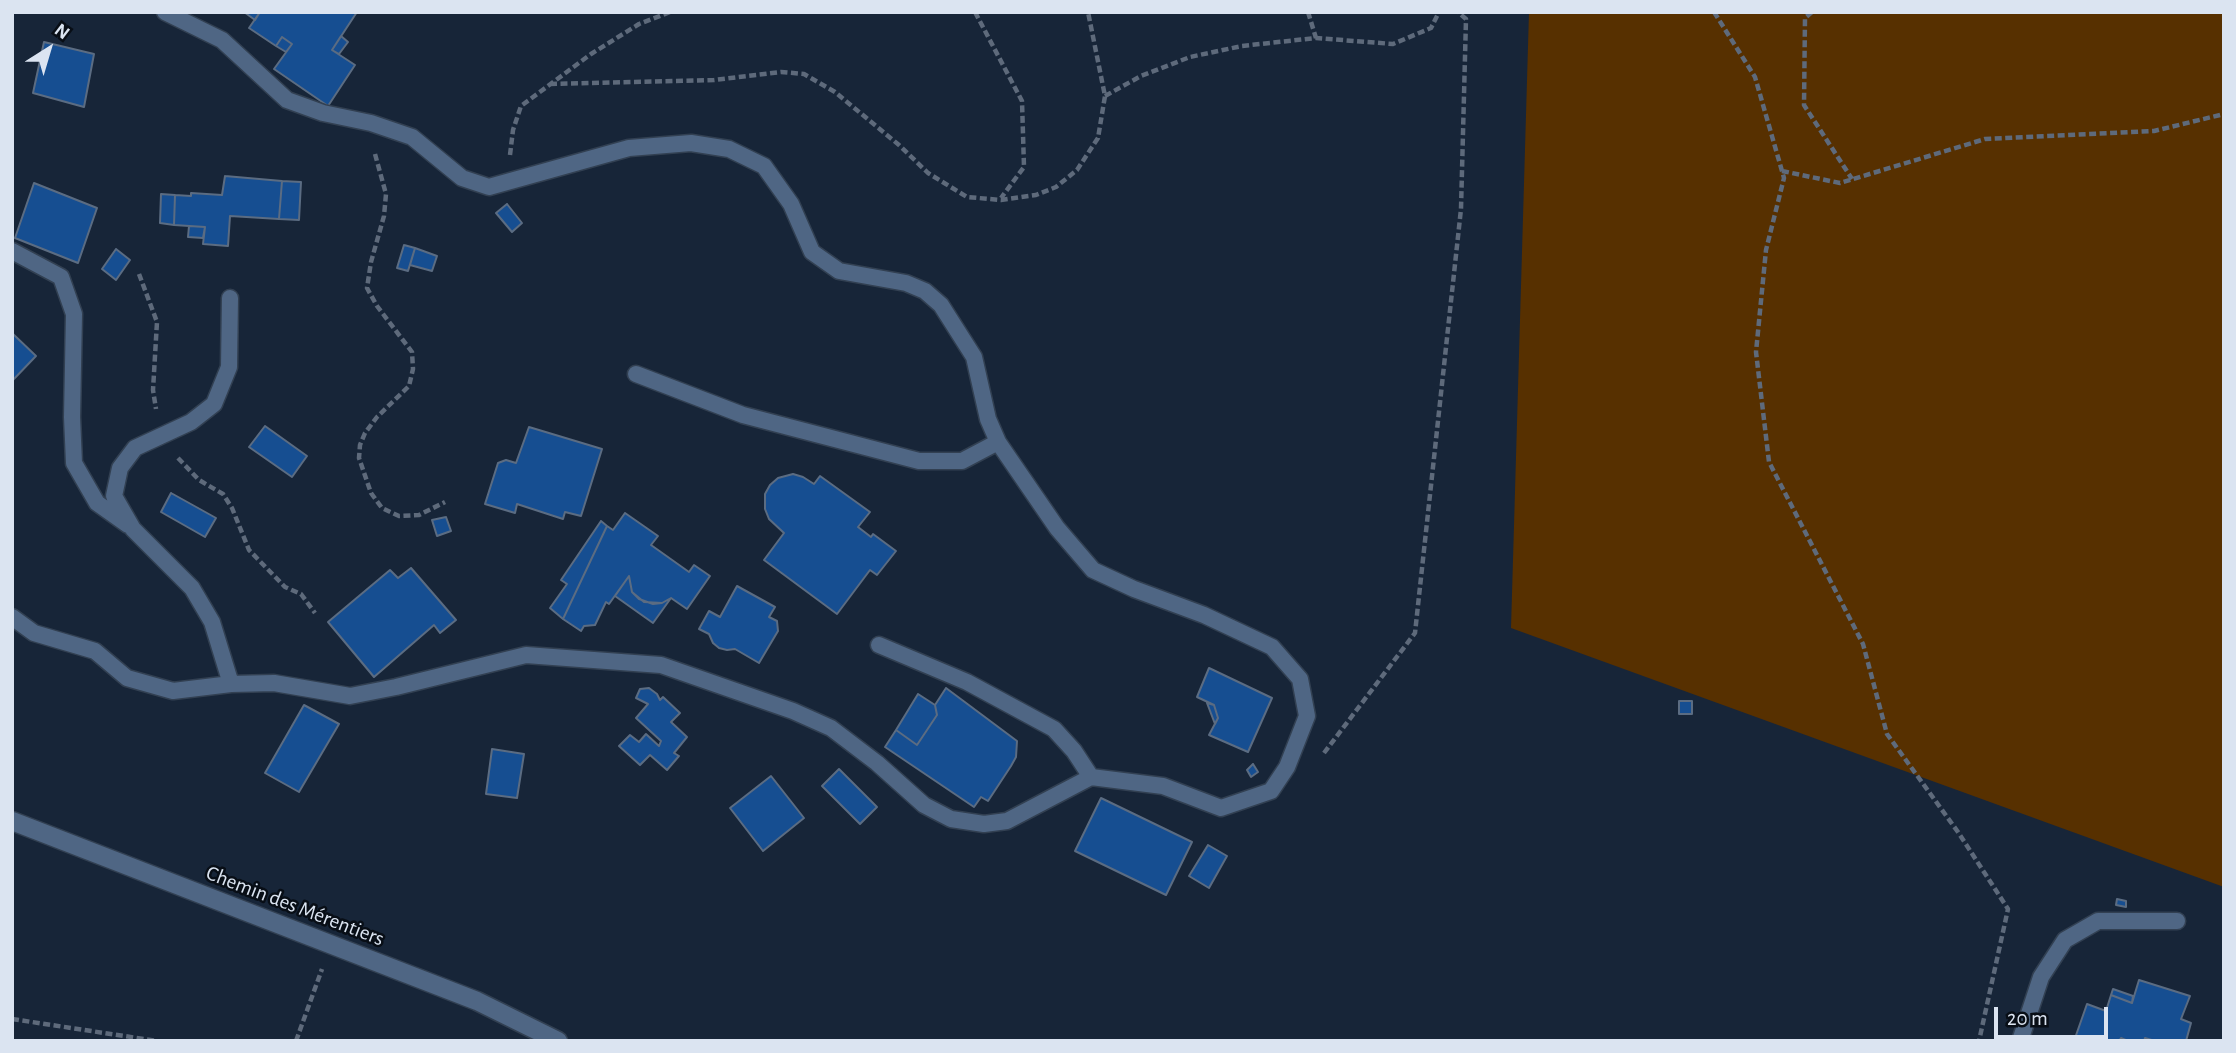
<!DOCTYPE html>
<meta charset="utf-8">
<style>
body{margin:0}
#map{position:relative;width:2236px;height:1053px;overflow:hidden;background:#172538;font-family:"Alegreya Sans",sans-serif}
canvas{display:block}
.frame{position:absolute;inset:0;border:14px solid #dbe4f1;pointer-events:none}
.north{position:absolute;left:14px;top:14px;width:70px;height:70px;-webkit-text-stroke:5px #080e16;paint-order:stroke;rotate:37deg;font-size:19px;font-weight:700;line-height:28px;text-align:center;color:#dbe4f1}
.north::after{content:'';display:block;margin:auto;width:24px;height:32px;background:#dbe4f1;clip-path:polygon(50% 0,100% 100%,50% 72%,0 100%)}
.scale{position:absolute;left:1994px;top:1007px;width:114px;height:32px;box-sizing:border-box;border:4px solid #dbe4f1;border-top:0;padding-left:9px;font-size:21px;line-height:24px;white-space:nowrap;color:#dbe4f1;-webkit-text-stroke:5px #080e16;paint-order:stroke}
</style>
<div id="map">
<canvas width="2236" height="1053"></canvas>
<div class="frame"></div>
<div class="north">N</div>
<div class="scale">20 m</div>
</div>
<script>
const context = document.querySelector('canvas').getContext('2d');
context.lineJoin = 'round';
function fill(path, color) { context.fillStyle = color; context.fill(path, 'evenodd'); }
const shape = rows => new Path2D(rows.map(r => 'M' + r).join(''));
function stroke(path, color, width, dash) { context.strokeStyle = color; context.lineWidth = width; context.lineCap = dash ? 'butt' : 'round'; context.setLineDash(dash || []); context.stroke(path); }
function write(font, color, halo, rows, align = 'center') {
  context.font = font + ' "Alegreya Sans",sans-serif'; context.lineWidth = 5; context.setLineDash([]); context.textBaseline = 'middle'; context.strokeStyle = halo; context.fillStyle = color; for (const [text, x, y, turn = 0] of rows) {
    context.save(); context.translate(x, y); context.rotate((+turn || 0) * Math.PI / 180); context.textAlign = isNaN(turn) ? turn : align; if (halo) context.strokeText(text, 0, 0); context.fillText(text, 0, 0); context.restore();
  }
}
fill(shape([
 [1529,12,2224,12,2224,887,1511,628]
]), '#573000');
const building = shape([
 [244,12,260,12,255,20,244,12],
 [260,12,357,12,332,50,355,65,328,106,274,69,292,44,282,37,276,46,249,28,260,12],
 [341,36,348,42,339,54,332,50,341,36],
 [282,37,292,44,286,52,276,46,282,37],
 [44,42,94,54,84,107,33,93,44,42],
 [225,176,282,181,279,219,230,216,228,246,203,244,205,227,174,225,175,195,191,196,191,193,222,195,225,176],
 [282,181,301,182,299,220,279,219,282,181],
 [34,183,97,208,78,263,15,238,34,183],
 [161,194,175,195,174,225,160,223,161,194],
 [507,204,522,223,512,232,496,213,507,204],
 [189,226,205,227,203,238,188,237,189,226],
 [404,245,415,248,408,271,397,268,404,245],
 [415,248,437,256,432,271,410,265,415,248],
 [116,249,130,260,116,280,102,269,116,249],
 [12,333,36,356,12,381,12,333],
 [265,426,307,456,292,477,249,447,265,426],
 [529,427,602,449,581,516,565,512,563,519,517,504,515,513,485,504,498,463,506,460,516,463,529,427],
 [793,474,803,477,814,484,820,476,870,512,858,527,871,537,873,534,896,551,877,575,870,570,837,614,764,560,784,533,769,519,765,509,765,494,770,485,778,478,793,474],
 [171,493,216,518,205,537,161,512,171,493],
 [625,513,658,536,651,545,689,572,694,565,710,576,687,609,671,598,662,603,653,604,639,599,632,592,629,576,609,604,606,602,595,625,584,626,581,631,563,619,607,526,613,530,625,513],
 [446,517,451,531,437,536,432,520,446,517],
 [601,521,607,526,563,619,550,608,567,584,561,580,601,521],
 [411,568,456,620,440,633,434,625,374,677,328,622,390,570,398,578,411,568],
 [629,576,632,592,644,602,662,603,671,598,653,623,615,596,629,576],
 [737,586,775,607,769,617,777,621,778,631,759,663,735,649,727,650,719,648,713,643,709,634,699,629,709,611,720,617,737,586],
 [1209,668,1272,698,1248,752,1209,735,1218,718,1214,705,1197,697,1209,668],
 [649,688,657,694,660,700,663,697,680,713,671,722,687,737,674,753,679,756,667,770,650,755,640,765,619,746,630,735,639,742,646,734,659,746,661,741,636,718,648,704,636,698,640,689,649,688],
 [946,688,1017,741,1016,757,1011,766,988,801,981,797,974,807,885,747,896,730,917,745,937,715,935,705,946,688],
 [918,694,935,705,937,715,917,745,896,730,918,694],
 [1679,701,1692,701,1692,714,1679,714,1679,701],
 [1207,703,1214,705,1218,718,1215,724,1207,703],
 [304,705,339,724,299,792,265,773,304,705],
 [492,749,524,754,517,798,486,794,492,749],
 [1253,764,1258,772,1251,777,1247,770,1253,764],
 [839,769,877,807,860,824,822,786,839,769],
 [771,776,804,818,763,851,730,808,771,776],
 [1101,798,1192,842,1166,895,1075,851,1101,798],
 [1208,845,1227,856,1209,888,1189,876,1208,845],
 [2117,899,2126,901,2126,907,2116,905,2117,899],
 [2139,980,2190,996,2181,1019,2191,1023,2186,1041,2155,1041,2145,1038,2144,1041,2128,1041,2121,1038,2119,1041,2074,1041,2087,1004,2106,1011,2111,995,2132,1003,2139,980],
 [2113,989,2133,996,2132,1003,2111,995,2113,989]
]);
fill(building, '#164e91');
stroke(building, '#5b6c82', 2);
const lane = shape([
 [12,251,61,277,74,314,72,417,74,463,97,503,128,525],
 [230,298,229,367,214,404,191,422,135,448,120,468,114,496,133,529,192,588,212,622,231,684],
 [636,374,743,415,919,461,962,461,998,442],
 [12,617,34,633,95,651,127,678,173,691,231,684,274,683,350,696,396,687,526,655,661,665,793,711,831,728,877,763,924,805,951,819,984,824,1007,821,1091,777,1163,786,1221,808,1271,791,1287,767,1307,716,1300,679,1272,647,1204,615,1134,589,1093,570,1057,528,998,442,988,419,974,357,941,305,925,291,906,283,839,271,812,252,791,204,764,166,729,149,691,143,629,148,489,187,462,178,412,137,371,123,323,113,287,100,222,40,165,12],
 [879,645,967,682,1054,729,1074,751,1091,777],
 [2020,1041,2041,977,2065,940,2098,921,2177,921]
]);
const street = shape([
 [12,821,477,1001,558,1041]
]);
stroke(lane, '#324052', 19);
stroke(street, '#324052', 21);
stroke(shape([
 [975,12,1022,101,1024,167,1001,198],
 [1308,12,1316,38],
 [1714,12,1755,77,1784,178,1766,250,1756,352,1769,462,1863,644,1887,734,1958,832,2008,909,1979,1041],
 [1812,12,1805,18,1804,105,1852,179],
 [550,84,714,80,781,72,804,74,835,92,899,145,928,173,967,197,1001,200,1036,195,1056,187,1077,170,1098,138,1105,96,1088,12],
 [1105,96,1141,76,1190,57,1242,46,1316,38,1393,44,1431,28,1439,12],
 [375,154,386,194,384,216,371,262,367,288,377,306,412,352,413,369,409,386,377,417,365,433,360,445,359,458,371,493,382,508,399,516,419,515,445,502],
 [510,155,513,130,521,106,591,54,639,24,670,12],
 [1782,171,1840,183,1985,139,2154,131,2224,114],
 [139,274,157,322,153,390,156,409],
 [178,458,199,480,223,494,232,508,249,550,285,587,301,594,315,613],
 [1324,753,1415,633,1461,209,1466,19,1458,12],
 [12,1019,157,1041],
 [296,1041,322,969]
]), '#5e6a7b', 4.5, [7, 3.5]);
stroke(lane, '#4f6684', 16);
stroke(street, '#4f6684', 18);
write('21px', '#dbe4f1', '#080e16', [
 ["Chemin des Mérentiers",295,906,21]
]);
</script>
